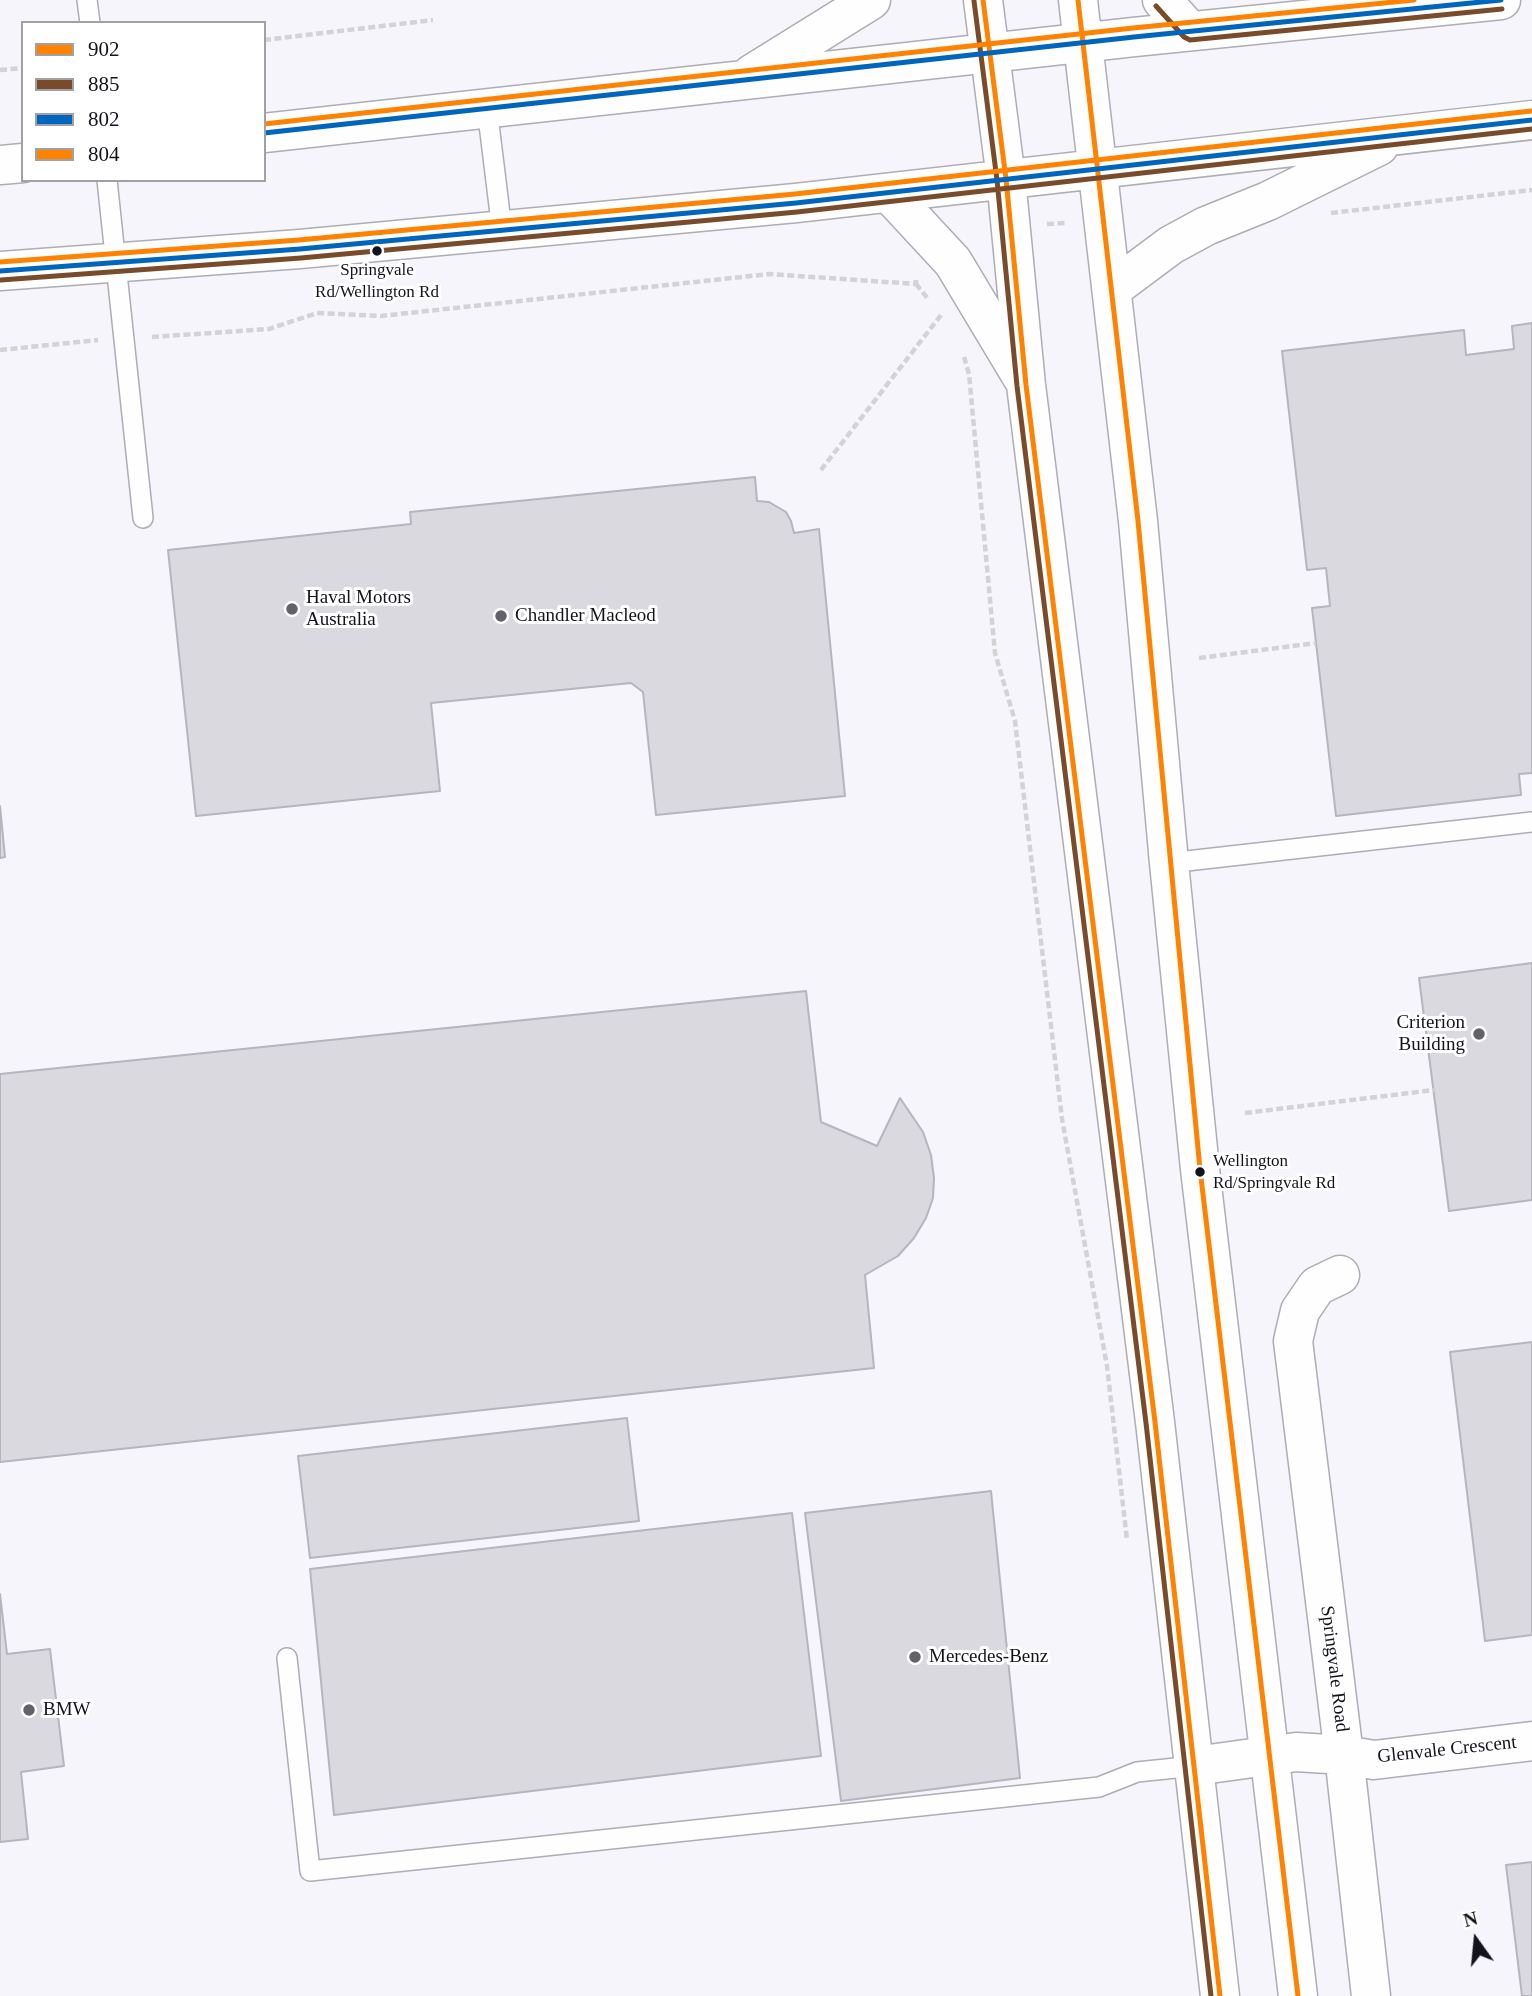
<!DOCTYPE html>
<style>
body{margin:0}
#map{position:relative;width:1532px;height:1996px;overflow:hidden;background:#f6f5fb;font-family:Georgia,serif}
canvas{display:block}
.legend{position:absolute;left:21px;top:21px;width:245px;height:161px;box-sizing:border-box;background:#fff;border:2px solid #a1a0a4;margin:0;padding:9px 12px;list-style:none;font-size:21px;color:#14121b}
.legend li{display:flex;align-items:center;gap:14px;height:35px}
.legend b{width:35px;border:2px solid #a1a0a4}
.north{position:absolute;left:1441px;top:1905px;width:70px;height:70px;-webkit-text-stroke:5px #fff;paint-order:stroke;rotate:345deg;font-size:19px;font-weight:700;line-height:28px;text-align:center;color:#14121b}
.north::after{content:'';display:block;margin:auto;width:24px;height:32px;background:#14121b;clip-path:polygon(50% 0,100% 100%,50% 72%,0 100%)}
</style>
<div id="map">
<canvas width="1532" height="1996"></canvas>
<ul class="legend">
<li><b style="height:9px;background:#ff8200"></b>902</li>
<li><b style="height:9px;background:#7a4b2a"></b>885</li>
<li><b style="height:9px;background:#0065bd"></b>802</li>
<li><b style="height:9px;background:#ff8200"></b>804</li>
</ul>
<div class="north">N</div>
</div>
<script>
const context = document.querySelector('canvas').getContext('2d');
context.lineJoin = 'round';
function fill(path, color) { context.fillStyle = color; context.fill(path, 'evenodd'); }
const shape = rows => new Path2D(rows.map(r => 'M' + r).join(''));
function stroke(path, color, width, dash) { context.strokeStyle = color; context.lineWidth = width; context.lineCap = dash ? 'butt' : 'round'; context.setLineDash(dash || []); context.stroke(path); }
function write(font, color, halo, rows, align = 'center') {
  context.font = font + ' Georgia,serif'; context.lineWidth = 6; context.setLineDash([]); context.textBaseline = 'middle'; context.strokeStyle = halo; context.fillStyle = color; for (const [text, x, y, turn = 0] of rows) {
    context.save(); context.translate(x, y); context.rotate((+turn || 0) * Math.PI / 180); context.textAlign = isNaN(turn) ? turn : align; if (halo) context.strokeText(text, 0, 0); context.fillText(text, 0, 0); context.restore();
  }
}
const building = shape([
 [1532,323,1532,773,1519,774,1521,795,1336,816,1312,608,1330,606,1326,568,1307,570,1282,351,1464,330,1466,355,1514,349,1512,326,1532,323],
 [755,477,757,501,769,502,786,512,791,521,794,533,819,529,845,796,656,815,643,692,631,683,431,703,440,791,196,816,168,550,411,524,410,512,755,477],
 [0,806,5,857,0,858,0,806],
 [1532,963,1532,1200,1449,1211,1419,978,1532,963],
 [806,991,821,1122,877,1146,900,1098,923,1132,931,1155,934,1178,933,1198,926,1218,914,1238,898,1256,865,1275,874,1368,0,1462,0,1074,806,991],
 [1532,1342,1532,1635,1485,1641,1450,1352,1532,1342],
 [627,1418,639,1521,310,1558,298,1456,627,1418],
 [991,1491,1020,1778,841,1801,805,1513,991,1491],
 [792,1513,821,1756,334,1815,310,1569,792,1513],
 [0,1594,7,1654,50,1649,64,1766,21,1772,28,1839,0,1842,0,1594],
 [1532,1862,1532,1996,1522,1996,1506,1865,1532,1862]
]);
fill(building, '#dad9e0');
stroke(building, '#b6b4bc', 2);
const service = shape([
 [87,0,90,23],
 [487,108,502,230],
 [107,180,143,518],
 [1169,863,1532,822],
 [287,1658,310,1871,1099,1787,1137,1772,1195,1766]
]);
const minor = shape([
 [1340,1275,1317,1286,1300,1311,1293,1341,1344,1755,1371,1996],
 [1195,1766,1296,1752,1344,1755,1374,1760,1532,1741]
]);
const trunk = shape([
 [983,0,1006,179,1026,385,1155,1422,1220,1996],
 [1078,0,1138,521,1169,863,1200,1169,1298,1996],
 [1162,0,1190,31],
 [752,74,871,0],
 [264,133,1134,37,1501,0],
 [0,165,23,163],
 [889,193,953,262,1022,377],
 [0,271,300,249,796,203,1532,120],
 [1112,289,1171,245,1206,226,1268,201,1379,146]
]);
stroke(service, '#aeacb4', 22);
stroke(minor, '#aeacb4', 41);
stroke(trunk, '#aeacb4', 41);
stroke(shape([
 [264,40,433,20],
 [0,70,23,68],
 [1331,213,1532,190],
 [1047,224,1066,223],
 [916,284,929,300],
 [152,337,269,329,317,313,381,316,769,274,916,284,916,279],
 [0,350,98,340],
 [964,357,969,374,995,653,1015,721,1062,1119,1107,1366,1127,1540],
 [821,470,941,315,939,313],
 [1199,658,1316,643],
 [1245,1113,1434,1090]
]), '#d3d2d5', 4.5, [7, 3.5]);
stroke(service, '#fefefe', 19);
stroke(minor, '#fefefe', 38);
stroke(trunk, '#fefefe', 38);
stroke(shape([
 [983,0,1006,179,1026,385,1155,1422,1220,1996],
 [1078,0,1138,521,1200,1169,1298,1996]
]), '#ff8200', 5);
stroke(shape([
 [974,1,997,180,1017,386,1146,1423,1211,1996],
 [1156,6,1184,37,1190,40,1502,9],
 [1,280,301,258,797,212,1532,129]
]), '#7a4b2a', 5);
stroke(shape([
 [264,133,1134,37,1501,0],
 [0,271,300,249,796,203,1532,120]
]), '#0065bd', 5);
stroke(shape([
 [264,124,1133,28,1414,0],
 [0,262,299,240,795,194,1531,111]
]), '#ff8200', 5);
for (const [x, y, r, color] of [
 [377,251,6,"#14121b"],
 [292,609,7,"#636169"],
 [501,616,7,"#636169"],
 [1479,1034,7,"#636169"],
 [1200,1172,6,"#14121b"],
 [915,1657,7,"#636169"],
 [29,1710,7,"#636169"]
]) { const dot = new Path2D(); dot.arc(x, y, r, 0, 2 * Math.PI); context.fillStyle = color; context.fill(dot); stroke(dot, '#fff', 2.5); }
write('17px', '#14121b', '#fff', [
 ["Springvale",377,271],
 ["Rd/Wellington Rd",377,293],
 ["Wellington",1213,1162,"left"],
 ["Rd/Springvale Rd",1213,1184,"left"]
]);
write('19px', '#14121b', '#fff', [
 ["Haval Motors",306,598],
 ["Australia",306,620],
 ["Chandler Macleod",515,616],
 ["Criterion",1465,1023,"right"],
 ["Building",1465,1045,"right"],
 ["Mercedes-Benz",929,1657],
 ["BMW",43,1710]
], 'left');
write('19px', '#14121b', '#fff', [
 ["Springvale Road",1334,1669,83],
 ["Glenvale Crescent",1447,1750,-6]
]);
</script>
